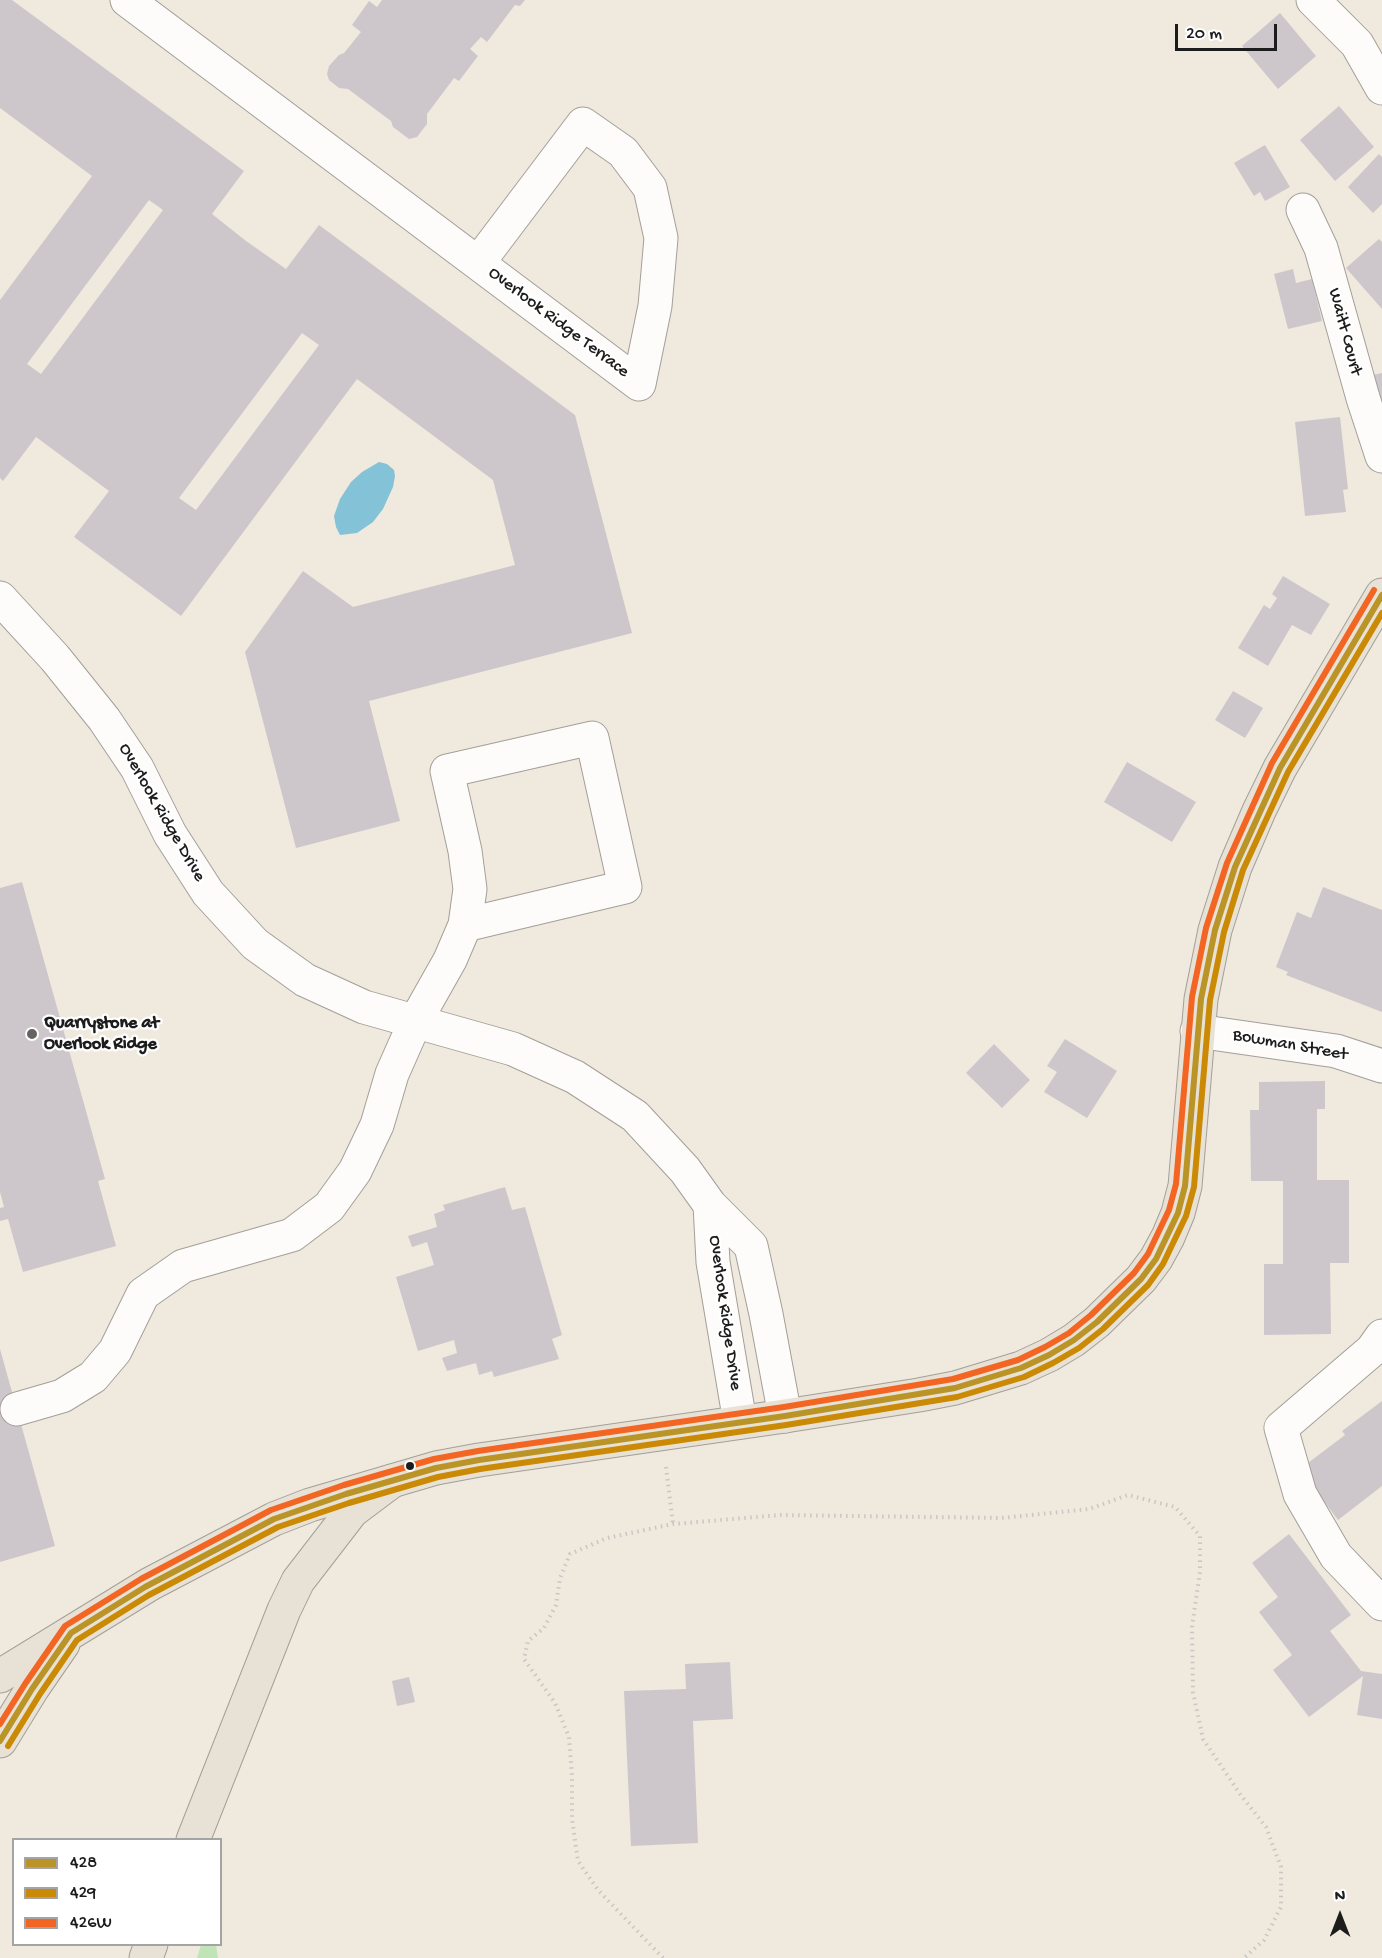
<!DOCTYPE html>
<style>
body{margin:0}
#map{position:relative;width:1382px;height:1958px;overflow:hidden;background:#efe9de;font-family:"Gochi Hand",sans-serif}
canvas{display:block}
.legend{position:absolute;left:12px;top:1838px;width:210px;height:108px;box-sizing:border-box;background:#fff;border:2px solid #a4a4a4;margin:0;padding:8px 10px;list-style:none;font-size:18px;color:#1c1c1c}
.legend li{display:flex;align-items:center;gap:12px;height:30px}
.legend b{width:30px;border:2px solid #a4a4a4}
.north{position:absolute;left:1310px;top:1886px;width:60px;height:60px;-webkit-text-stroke:4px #fff;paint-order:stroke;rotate:0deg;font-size:16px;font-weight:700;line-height:24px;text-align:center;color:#1c1c1c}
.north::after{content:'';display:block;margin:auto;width:21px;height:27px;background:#1c1c1c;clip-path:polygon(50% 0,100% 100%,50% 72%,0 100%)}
.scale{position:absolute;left:1175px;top:24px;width:102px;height:27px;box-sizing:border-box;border:3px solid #1c1c1c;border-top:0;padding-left:8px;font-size:18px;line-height:21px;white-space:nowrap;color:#1c1c1c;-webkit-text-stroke:4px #fff;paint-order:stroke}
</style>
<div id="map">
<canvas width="1382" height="1958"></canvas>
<ul class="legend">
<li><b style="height:8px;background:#bb9427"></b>428</li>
<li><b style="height:8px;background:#cb8a06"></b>429</li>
<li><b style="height:8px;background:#f26522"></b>426W</li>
</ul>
<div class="north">N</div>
<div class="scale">20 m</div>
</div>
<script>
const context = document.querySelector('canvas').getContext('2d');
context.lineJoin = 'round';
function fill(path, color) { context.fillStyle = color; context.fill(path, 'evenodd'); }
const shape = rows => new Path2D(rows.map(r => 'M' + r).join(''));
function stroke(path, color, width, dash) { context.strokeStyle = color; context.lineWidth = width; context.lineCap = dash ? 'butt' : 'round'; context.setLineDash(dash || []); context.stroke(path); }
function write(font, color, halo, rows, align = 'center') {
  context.font = font + ' "Gochi Hand",sans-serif'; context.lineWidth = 4.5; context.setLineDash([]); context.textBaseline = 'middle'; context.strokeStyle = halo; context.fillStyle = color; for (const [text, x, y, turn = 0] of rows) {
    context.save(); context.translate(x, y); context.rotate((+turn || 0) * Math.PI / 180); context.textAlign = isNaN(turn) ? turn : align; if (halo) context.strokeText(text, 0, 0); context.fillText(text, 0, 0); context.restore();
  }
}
fill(shape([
 [201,1945,216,1945,218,1958,197,1958]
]), '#c0e3b7');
fill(shape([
 [379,462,387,464,394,470,395,476,393,487,383,509,373,522,357,533,340,535,336,527,334,516,340,499,351,482,362,472]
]), '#84c2d7');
fill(shape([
 [0,0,12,0,244,171,212,214,246,241,286,269,319,225,575,415,632,633,369,701,400,821,296,848,245,652,303,571,353,607,515,565,493,480,357,379,181,616,74,537,109,491,36,437,3,481,0,478,0,300,92,176,0,108],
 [149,200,163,210,41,374,27,364],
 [302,333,319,345,196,510,179,498],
 [382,0,525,0,520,6,515,5,487,42,481,37,470,49,478,56,459,81,454,78,427,114,427,124,417,137,409,139,393,127,391,121,348,89,339,88,329,80,327,74,329,66,339,55,344,53,361,32,352,25,369,1,377,7],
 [1280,13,1316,56,1278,89,1242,46],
 [1339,106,1374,147,1335,181,1300,140],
 [1265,145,1290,187,1265,201,1260,192,1254,196,1234,163],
 [1379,154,1382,157,1382,204,1373,213,1348,187],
 [1379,239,1382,242,1382,309,1346,268],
 [1293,269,1296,283,1312,279,1322,321,1288,329,1274,274],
 [1382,373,1382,402,1381,402,1373,375],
 [1340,417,1348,489,1343,490,1346,512,1305,516,1295,422],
 [1283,576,1330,604,1311,635,1292,625,1268,666,1238,648,1264,605,1270,609,1277,598,1272,594],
 [1233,691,1263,708,1245,738,1215,720],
 [1127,762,1196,802,1172,842,1104,802],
 [22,882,105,1179,98,1181,116,1246,23,1272,8,1219,0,1221,0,1208,4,1207,0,1192,0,888],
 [1323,887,1382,910,1382,1012,1286,975,1288,972,1276,967,1297,912,1311,918],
 [1065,1039,1117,1071,1087,1118,1044,1092,1057,1072,1047,1066],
 [994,1044,1030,1080,1002,1108,966,1073],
 [1325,1081,1325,1109,1317,1109,1317,1180,1349,1180,1349,1263,1330,1263,1331,1334,1264,1335,1264,1264,1283,1264,1283,1181,1251,1181,1250,1110,1259,1110,1259,1082],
 [505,1187,512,1210,525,1207,562,1335,552,1339,559,1359,494,1377,492,1371,479,1375,476,1363,447,1371,442,1358,457,1353,454,1340,418,1351,396,1277,434,1265,427,1242,412,1247,408,1236,437,1227,434,1214,445,1210,443,1205],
 [0,1349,55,1546,0,1562],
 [1382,1401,1382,1486,1338,1520,1300,1469,1345,1435,1342,1431],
 [1289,1534,1351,1615,1330,1631,1361,1671,1382,1674,1382,1719,1357,1715,1363,1676,1309,1717,1273,1670,1292,1655,1259,1612,1278,1597,1252,1563],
 [730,1662,733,1719,693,1721,698,1843,631,1846,624,1691,686,1689,685,1664],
 [409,1677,415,1702,397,1706,392,1681]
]), '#cdc7cb');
const minor = shape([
 [127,0,639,384,655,306,661,238,650,188,623,152,583,124,478,263],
 [1313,0,1357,44,1382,88],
 [1303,210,1321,248,1363,398,1382,456],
 [0,598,55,658,104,719,137,768,170,834,208,893,255,944,305,980,364,1007,513,1049,575,1077,635,1116,685,1170,710,1205,751,1246,766,1314,785,1416],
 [1197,1031,1336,1051,1382,1066],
 [710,1205,713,1262,740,1422],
 [1382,1336,1372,1350,1281,1428,1300,1494,1336,1556,1382,1604],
 [17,1409,62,1396,93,1377,115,1351,143,1294,183,1266,292,1235,329,1207,355,1171,377,1125,392,1074,415,1022,450,960,465,925,470,889,465,851,447,771,592,738,625,887,465,925]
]);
const major = shape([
 [0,1676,150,1584,274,1519,310,1505,436,1468,479,1460,785,1416,919,1395,955,1388,1021,1368,1049,1355,1074,1340,1097,1322,1141,1279,1156,1259,1168,1237,1178,1213,1185,1186,1201,999,1215,930,1235,867,1259,811,1280,768,1382,595],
 [0,1741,32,1689,63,1644]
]);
const highway = shape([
 [193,1840,284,1610,298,1581,352,1511,392,1481],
 [146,1958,151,1944]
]);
stroke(minor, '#a39f99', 35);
stroke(major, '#a39f99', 35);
stroke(highway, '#a39f99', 35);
stroke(shape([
 [666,1467,673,1524],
 [663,1958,598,1890,578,1861,572,1819,572,1776,569,1737,555,1703,524,1659,528,1641,544,1628,556,1605,560,1578,570,1554,607,1538,673,1524,780,1515,1002,1518,1089,1509,1128,1495,1175,1507,1200,1536,1200,1572,1192,1627,1193,1692,1203,1739,1240,1794,1266,1827,1281,1867,1281,1907,1264,1940,1244,1958]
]), '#c8c7c4', 4, [1.5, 4.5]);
stroke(minor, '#fdfcfa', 33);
stroke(major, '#e8e2d6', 33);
stroke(highway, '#e8e2d6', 33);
stroke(shape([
 [0,1741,32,1689,71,1633,145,1587,274,1519,346,1494,436,1468,479,1460,785,1416,955,1388,1021,1368,1049,1355,1074,1340,1097,1322,1141,1279,1156,1259,1178,1213,1185,1186,1201,999,1215,930,1235,867,1280,768,1382,595]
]), '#bb9427', 6);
stroke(shape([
 [8,1746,40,1694,77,1640,149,1595,278,1527,349,1503,438,1477,480,1469,786,1425,957,1397,1024,1377,1053,1363,1079,1348,1103,1329,1148,1285,1163,1264,1186,1216,1194,1187,1210,1000,1224,932,1243,870,1288,772,1382,613]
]), '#cb8a06', 6);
stroke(shape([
 [0,1724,25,1684,65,1626,141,1579,271,1510,344,1485,434,1459,478,1451,784,1407,953,1379,1018,1360,1045,1347,1069,1333,1091,1315,1134,1273,1148,1254,1169,1210,1176,1184,1192,997,1206,928,1227,863,1272,763,1374,590]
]), '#f26522', 6);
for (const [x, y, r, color] of [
 [32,1034,6,"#666460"],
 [410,1466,5,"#1c1c1c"]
]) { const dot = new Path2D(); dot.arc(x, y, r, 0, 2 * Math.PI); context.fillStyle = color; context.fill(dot); stroke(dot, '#fff', 2); }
write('18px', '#1c1c1c', '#fff', [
 ["Overlook Ridge Terrace",558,323,37],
 ["Waitt Court",1344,332,75],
 ["Overlook Ridge Drive",161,813,60],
 ["Bowman Street",1290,1046,10],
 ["Overlook Ridge Drive",724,1313,82]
]);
write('bold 18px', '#1c1c1c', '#fff', [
 ["Quarrystone at",44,1024],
 ["Overlook Ridge",44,1045]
], 'left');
</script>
